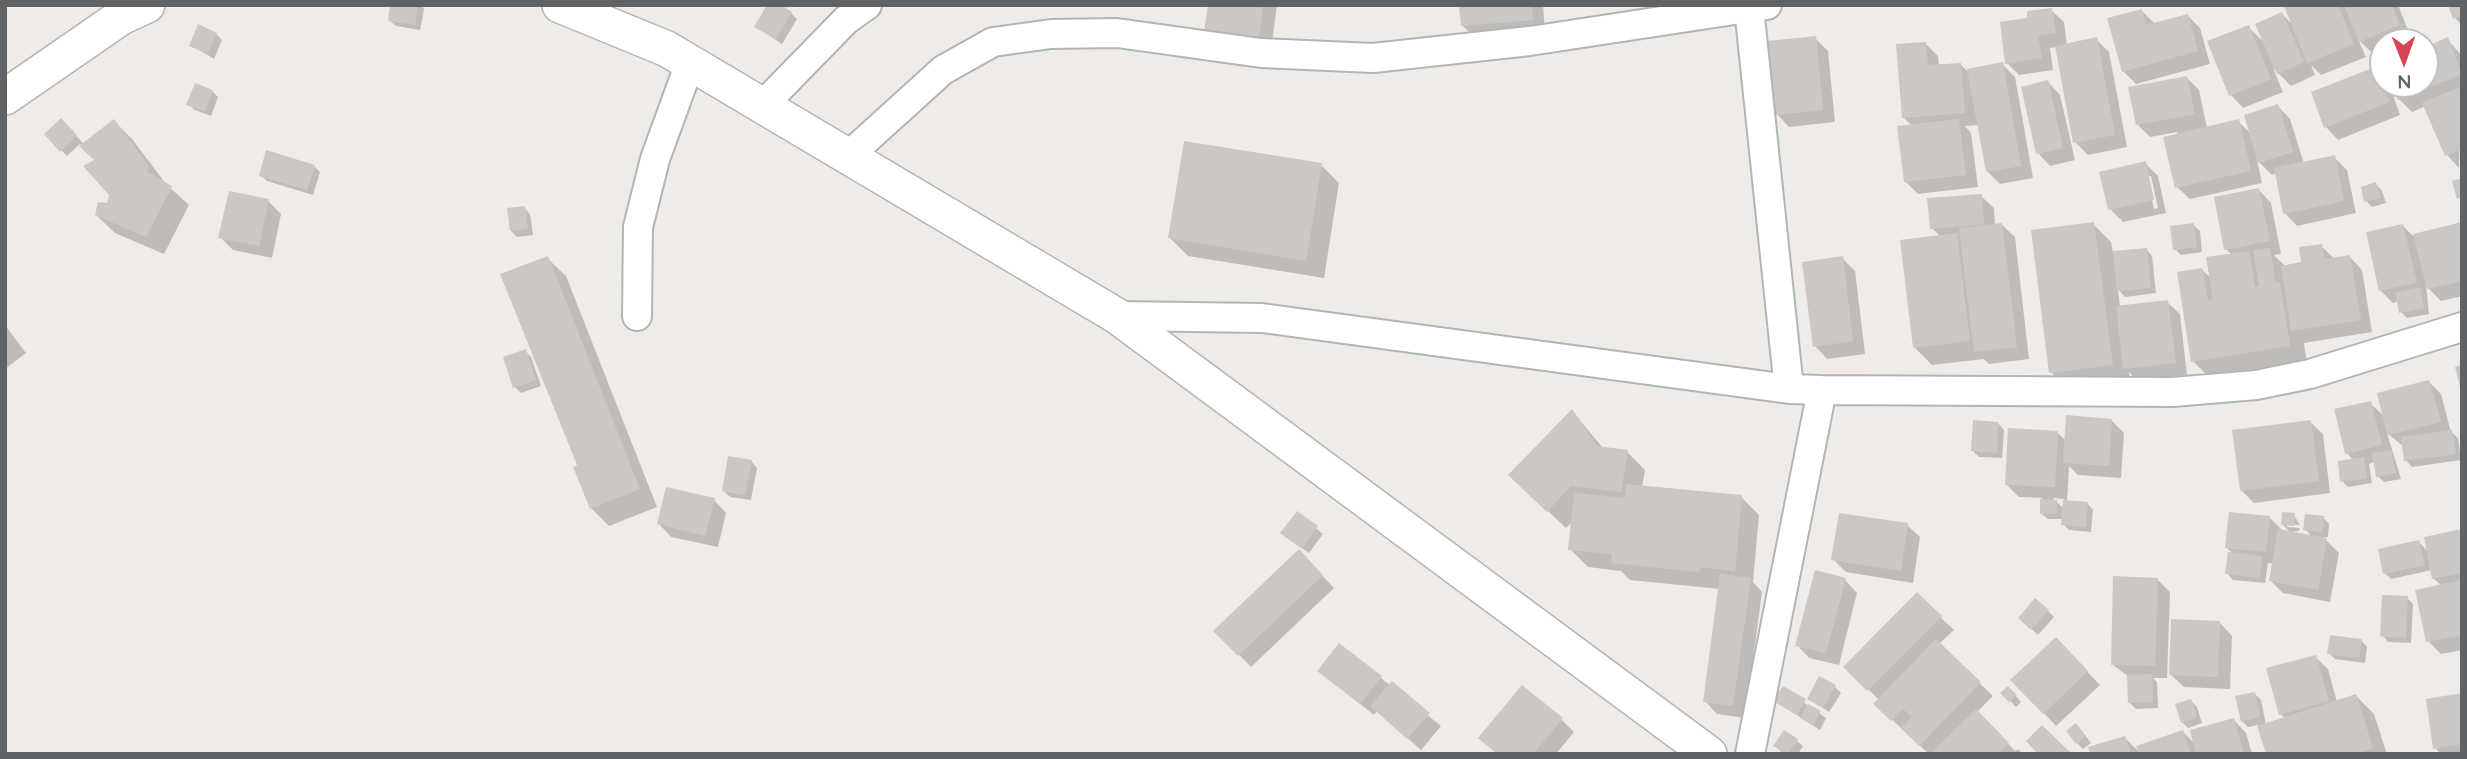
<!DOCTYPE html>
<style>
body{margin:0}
#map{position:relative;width:2467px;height:759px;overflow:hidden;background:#efece7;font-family:Quicksand,sans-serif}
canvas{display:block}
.frame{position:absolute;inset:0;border:7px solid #5f6366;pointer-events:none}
.north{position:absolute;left:2369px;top:28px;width:70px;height:70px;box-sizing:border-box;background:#fff;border:2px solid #bfc1c2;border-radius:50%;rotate:179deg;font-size:19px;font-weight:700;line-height:28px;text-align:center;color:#5f6366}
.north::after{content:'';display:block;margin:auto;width:24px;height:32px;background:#d74555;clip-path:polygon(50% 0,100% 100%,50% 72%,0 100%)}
</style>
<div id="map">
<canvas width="2467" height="759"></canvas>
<div class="frame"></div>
<div class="north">N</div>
</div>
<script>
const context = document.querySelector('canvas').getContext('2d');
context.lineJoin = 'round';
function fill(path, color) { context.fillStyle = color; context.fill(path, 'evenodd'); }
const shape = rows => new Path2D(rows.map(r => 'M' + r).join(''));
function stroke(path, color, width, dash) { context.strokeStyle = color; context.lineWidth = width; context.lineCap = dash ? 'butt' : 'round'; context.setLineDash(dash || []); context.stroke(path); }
fill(shape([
 [392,5,421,5,424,9,420,30,396,26,389,20],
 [1209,5,1277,5,1271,51],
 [1461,5,1543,5,1545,32,1475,38,1462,25],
 [2291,5,2398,5,2411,38,2402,42,2383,42,2383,50,2373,54,2358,39,2366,57,2321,75,2311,65,2315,75,2291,86,2273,68,2283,92,2243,108,2231,95,2209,42,2248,27,2266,44,2282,14,2293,25,2286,7],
 [2462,5,2462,24,2461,24,2455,18],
 [2051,10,2064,22,2067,45,2096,39,2109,52,2127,147,2088,155,2075,142,2057,47,2050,48,2053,70,2019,75,2007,63,2029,20],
 [2142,11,2154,23,2188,16,2200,28,2210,64,2136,84,2123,71],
 [791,13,797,19,782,44,756,27],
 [216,34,222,40,214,59,191,45],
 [1815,38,1828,51,1835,122,1789,127,1777,114],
 [2447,39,2462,56,2459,168,2447,155,2426,106,2412,112,2399,99,2393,84,2425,84,2425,49],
 [1925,43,1938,56,1939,66,1960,64,1970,74,2002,64,2015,77,2033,178,2000,184,1987,171,1979,125,1965,126,1971,133,1978,187,1918,194,1906,182,1912,126,1904,118],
 [2375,69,2383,77,2383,84,2389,84,2400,115,2338,140,2326,127],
 [2186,77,2199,90,2207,128,2238,121,2251,134,2278,106,2290,119,2304,164,2334,157,2347,170,2356,213,2297,226,2285,213,2276,173,2272,175,2257,160,2262,183,2190,199,2177,187,2177,132,2150,137,2138,125],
 [2048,82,2060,95,2075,160,2050,166,2038,153],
 [212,91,218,97,211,116,195,110,188,104],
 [61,120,84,144,114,121,132,139,166,184,189,205,164,254,115,233,96,215,108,205,111,195,96,161,80,144,67,156,46,135],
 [2145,163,2158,176,2166,213,2123,222,2110,209],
 [2147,176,2151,176,2158,208,2154,209],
 [1321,165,1339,183,1324,278,1188,256,1170,238],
 [314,166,320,172,313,195,267,181,261,175],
 [2376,184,2382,191,2386,203,2372,207,2366,201],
 [2259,190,2271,203,2281,254,2274,255,2286,267,2303,264,2321,246,2335,259,2350,257,2362,270,2372,332,2304,343,2307,364,2211,379,2193,361,2202,270,2212,279,2232,255,2226,249],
 [1981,196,1994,208,1995,225,2002,225,2015,237,2029,359,1989,364,1984,359,1932,365,1914,347,1941,237,1932,228],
 [268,201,281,214,272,258,233,250,220,237],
 [524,208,530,214,533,235,517,237,511,231],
 [2093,224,2111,242,2113,253,2146,249,2152,256,2156,293,2125,297,2118,289,2120,307,2167,302,2180,314,2187,375,2138,381,2129,372,2130,383,2069,390,2051,372],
 [2462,224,2462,296,2441,301,2426,286,2429,314,2407,318,2401,312,2398,301,2393,303,2380,290,2403,226,2413,236],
 [2193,225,2200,231,2202,252,2181,255,2175,249],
 [547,258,566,276,657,507,609,526,591,508],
 [1842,258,1855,271,1865,354,1827,359,1815,346],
 [5,325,26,353,5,369],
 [525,351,531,357,541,386,521,393,515,387],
 [2429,382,2441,394,2451,432,2458,438,2461,460,2412,467,2406,460,2404,447,2387,433,2401,479,2384,482,2378,476,2375,462,2369,464,2372,483,2348,487,2342,481,2354,461,2347,453,2370,403,2384,416],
 [1572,411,1603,448,1627,452,1645,470,1642,487,1741,497,1759,515,1753,582,1762,592,1745,718,1717,714,1705,701,1720,589,1630,580,1621,571,1588,567,1570,549,1573,521,1566,528,1528,492],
 [2111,420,2124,433,2121,478,2078,475,2069,466,2067,502,2087,503,2093,510,2091,532,2069,530,2063,524,2063,519,2048,519,2041,513,2042,498,2019,497,2006,484,2057,432,2066,441],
 [2053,498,2064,499,2064,509],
 [2310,422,2323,434,2330,493,2254,503,2241,490],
 [1998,423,2004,430,2002,458,1979,457,1973,451],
 [751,461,757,468,751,500,730,497,724,491],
 [714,500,726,513,718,547,671,537,659,524],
 [1297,513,1323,534,1309,553,1289,539],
 [2294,515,2300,525,2287,524,2287,527,2300,528,2299,531,2290,532,2283,525],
 [2323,517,2329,524,2328,537,2323,537,2339,553,2330,602,2283,593,2270,580,2274,564,2268,563,2265,583,2233,580,2227,573,2234,554,2227,548,2270,518,2282,530,2313,538,2305,529],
 [1907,525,1920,537,1913,583,1846,572,1833,559],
 [2462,531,2462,650,2441,654,2428,641,2442,586,2433,578,2432,570,2391,579,2385,573,2419,542,2428,552],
 [1299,552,1334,588,1251,667,1216,631],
 [2157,579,2170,592,2167,678,2153,678,2157,682,2158,708,2136,709,2130,703,2129,677,2113,665],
 [1845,580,1857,593,1839,665,1809,658,1797,645],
 [1917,595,1954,630,1939,644,1993,696,1977,712,2015,751,2018,749,2023,754,1929,754,1875,704,1879,700,1846,667],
 [2407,598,2413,604,2411,643,2388,642,2382,635],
 [2048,611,2054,617,2038,635,2020,618],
 [2220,623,2232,636,2230,689,2184,687,2171,675],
 [2056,639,2100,685,2056,726,2012,680],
 [2361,640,2367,647,2365,663,2335,659,2329,653],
 [2315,657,2328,669,2337,702,2356,696,2374,714,2387,754,2268,754,2258,725,2248,727,2242,721,2255,694,2261,700,2266,725,2286,719,2281,714],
 [1319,671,1381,678,1441,726,1421,750,1377,711,1374,715],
 [1835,687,1841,693,1829,712,1809,698],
 [1783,688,1826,718,1820,730,1775,701],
 [2003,693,2014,694,2021,702,2016,707],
 [2462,695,2462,754,2441,754,2435,748],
 [2191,701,2197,707,2202,723,2188,728,2182,722],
 [1561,719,1574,732,1556,754,1497,754,1480,738],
 [2234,720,2246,733,2252,754,2092,754,2125,738,2141,754,2183,732,2196,745],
 [2082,731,2091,743,2083,749,2077,743],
 [1785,732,1803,746,1798,754,1784,754,1775,746]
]), '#0003');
fill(shape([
 [390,5,418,5,415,25,388,21],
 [767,5,781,5,792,12,776,39,754,27],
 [1208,5,1263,5,1259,39,1204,31],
 [1459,5,1532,5,1533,20,1461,26],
 [2338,5,2354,44,2307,63,2284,6],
 [2344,5,2392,5,2400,25,2359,42],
 [2448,5,2462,5,2462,16,2453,19],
 [2052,8,2056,33,2038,36,2042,58,2005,64,2000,22,2027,18,2027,11],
 [2142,9,2146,25,2188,14,2198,51,2122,72,2107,18],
 [2282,12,2304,62,2277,74,2255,24],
 [198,24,217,33,208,54,189,46],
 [2249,25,2271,79,2229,96,2207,41],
 [1816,36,1823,110,1775,115,1767,41],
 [2097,37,2115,135,2073,143,2055,46],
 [2448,37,2462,74,2398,100,2391,84,2425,84,2425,47],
 [1926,42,1928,65,1961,63,1965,113,1902,118,1896,44],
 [2003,62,2021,166,1986,172,1967,69],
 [2375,67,2389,102,2324,128,2311,92],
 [2187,76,2195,114,2136,125,2128,87],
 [2048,80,2063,148,2036,154,2021,87],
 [195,83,213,90,205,111,186,105],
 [2462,86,2462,149,2445,156,2422,103],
 [2278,104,2293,152,2258,163,2244,115],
 [61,118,77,135,60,152,44,134],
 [114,119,148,165,148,172,172,186,146,237,95,215,98,202,107,203,109,195,83,166,94,160,79,146],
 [1959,119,1966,175,1904,182,1897,126],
 [2239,119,2251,171,2175,188,2163,137],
 [1184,141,1322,163,1306,261,1168,238],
 [266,150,315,165,307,190,259,176],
 [2335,155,2344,201,2283,214,2274,168],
 [2146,161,2154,200,2108,210,2099,172],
 [2462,178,2462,197,2457,199,2452,181],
 [2376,182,2381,198,2364,202,2361,187],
 [2259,188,2270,241,2224,250,2214,197],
 [229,191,269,199,259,246,218,238],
 [1982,194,1984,224,1930,229,1927,198],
 [525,206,528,229,510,231,507,208],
 [2094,222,2113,365,2049,373,2031,230],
 [2462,222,2462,281,2427,289,2413,234],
 [2002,223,2017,347,1974,352,1959,228],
 [2194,223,2197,247,2173,250,2170,226],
 [2403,224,2417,283,2379,291,2366,232],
 [1957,233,1970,341,1913,348,1900,240],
 [2322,244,2325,259,2350,255,2361,320,2291,331,2281,266,2301,262,2299,247],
 [2147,248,2151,288,2117,291,2113,251],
 [2270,248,2276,283,2280,283,2290,346,2191,362,2177,272,2202,268,2208,301,2213,300,2206,257,2249,251,2255,287,2259,286,2253,250],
 [548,256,640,489,590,509,573,467,577,465,500,274],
 [1843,256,1853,341,1813,347,1802,262],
 [2420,287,2424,308,2399,313,2395,292],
 [2168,300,2176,363,2123,369,2116,306],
 [526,349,536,380,513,388,503,357],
 [2462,365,2462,391,2461,391,2455,367],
 [2429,380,2441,422,2387,435,2377,393],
 [2371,401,2382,445,2345,454,2334,409],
 [1572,409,1597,446,1628,450,1621,492,1571,486,1547,512,1508,475],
 [2066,415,2112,419,2109,466,2063,463],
 [1973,420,1998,422,1997,453,1971,451],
 [2311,420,2319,481,2240,491,2232,430],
 [2008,428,2058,431,2055,487,2005,485],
 [2452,430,2456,454,2404,461,2401,437],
 [2391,450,2396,473,2376,477,2372,453],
 [728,456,752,460,745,495,722,491],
 [2364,457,2367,478,2340,482,2338,461],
 [1626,484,1742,495,1735,571,1700,567,1700,572,1611,563,1612,554,1568,550,1574,493,1625,498],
 [666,487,715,498,705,536,657,524],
 [2040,499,2057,500,2056,514,2040,514],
 [2063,500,2088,502,2086,527,2061,525],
 [1297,511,1318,526,1302,549,1280,533],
 [2229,512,2270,516,2266,552,2225,548],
 [2282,512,2295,513,2294,526,2281,525],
 [1839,513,1908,523,1901,571,1831,560],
 [2305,514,2324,516,2322,532,2303,530],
 [2278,529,2327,538,2318,590,2269,581],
 [2462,529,2462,573,2432,579,2424,537],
 [2419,540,2425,565,2383,574,2378,549],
 [1299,549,1323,575,1238,656,1213,631],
 [2228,552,2262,556,2260,578,2225,574],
 [1815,570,1846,578,1826,653,1795,646],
 [1720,574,1751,578,1733,706,1703,702],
 [2113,576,2158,578,2155,666,2111,665],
 [2462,580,2462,635,2426,642,2415,590],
 [1917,592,1942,616,1867,691,1843,667],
 [2382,595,2408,596,2406,638,2380,636],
 [2035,598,2049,610,2031,630,2018,618],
 [2171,619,2220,621,2218,677,2169,675],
 [2330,635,2362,639,2359,658,2327,654],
 [2056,637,2088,671,2043,714,2010,680],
 [1936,639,1981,682,1919,746,1901,728,1912,717,1903,709,1891,721,1873,704],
 [1339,643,1382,676,1360,704,1317,671],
 [2316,655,2329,701,2279,715,2266,668],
 [2152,674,2153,702,2128,703,2127,675],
 [1819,676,1836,685,1823,708,1807,699],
 [1392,681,1430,713,1407,739,1370,706],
 [1522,685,1563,718,1533,754,1497,754,1478,738],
 [1783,686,1806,699,1797,715,1773,701],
 [2008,686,2017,695,2009,702,2000,693],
 [2255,692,2260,717,2241,722,2235,696],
 [2462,693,2462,744,2433,749,2426,699],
 [2356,694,2373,748,2354,754,2266,754,2257,726],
 [2191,699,2197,717,2181,723,2175,704],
 [1808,704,1821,711,1813,725,1800,718],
 [1976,709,2009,743,1998,754,1930,754],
 [2234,718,2244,754,2196,754,2190,730],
 [2076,723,2086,736,2076,744,2066,731],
 [2042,725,2072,754,2038,754,2026,741],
 [1784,730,1798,739,1788,754,1773,746],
 [2183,730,2191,754,2139,754,2136,746],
 [2125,736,2131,754,2090,754,2088,747]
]), '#cbc7c4');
const minor = shape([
 [1749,8,1789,389],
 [762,106,846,20,867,5],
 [847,157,943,70,993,42,1051,34,1117,33,1261,53,1373,58,1530,41,1767,5],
 [637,316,638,227,655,159,690,63],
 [1117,316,1262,318,1789,389,1822,390,2173,392,2256,385,2310,374,2462,327],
 [1750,754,1822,390]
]);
const tertiary = shape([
 [560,5,667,49,1117,316,1709,754],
 [5,97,121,17,147,5]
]);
stroke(minor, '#b2b5b8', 32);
stroke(tertiary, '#b2b5b8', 38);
stroke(minor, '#fff', 28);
stroke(tertiary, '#fff', 35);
</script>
